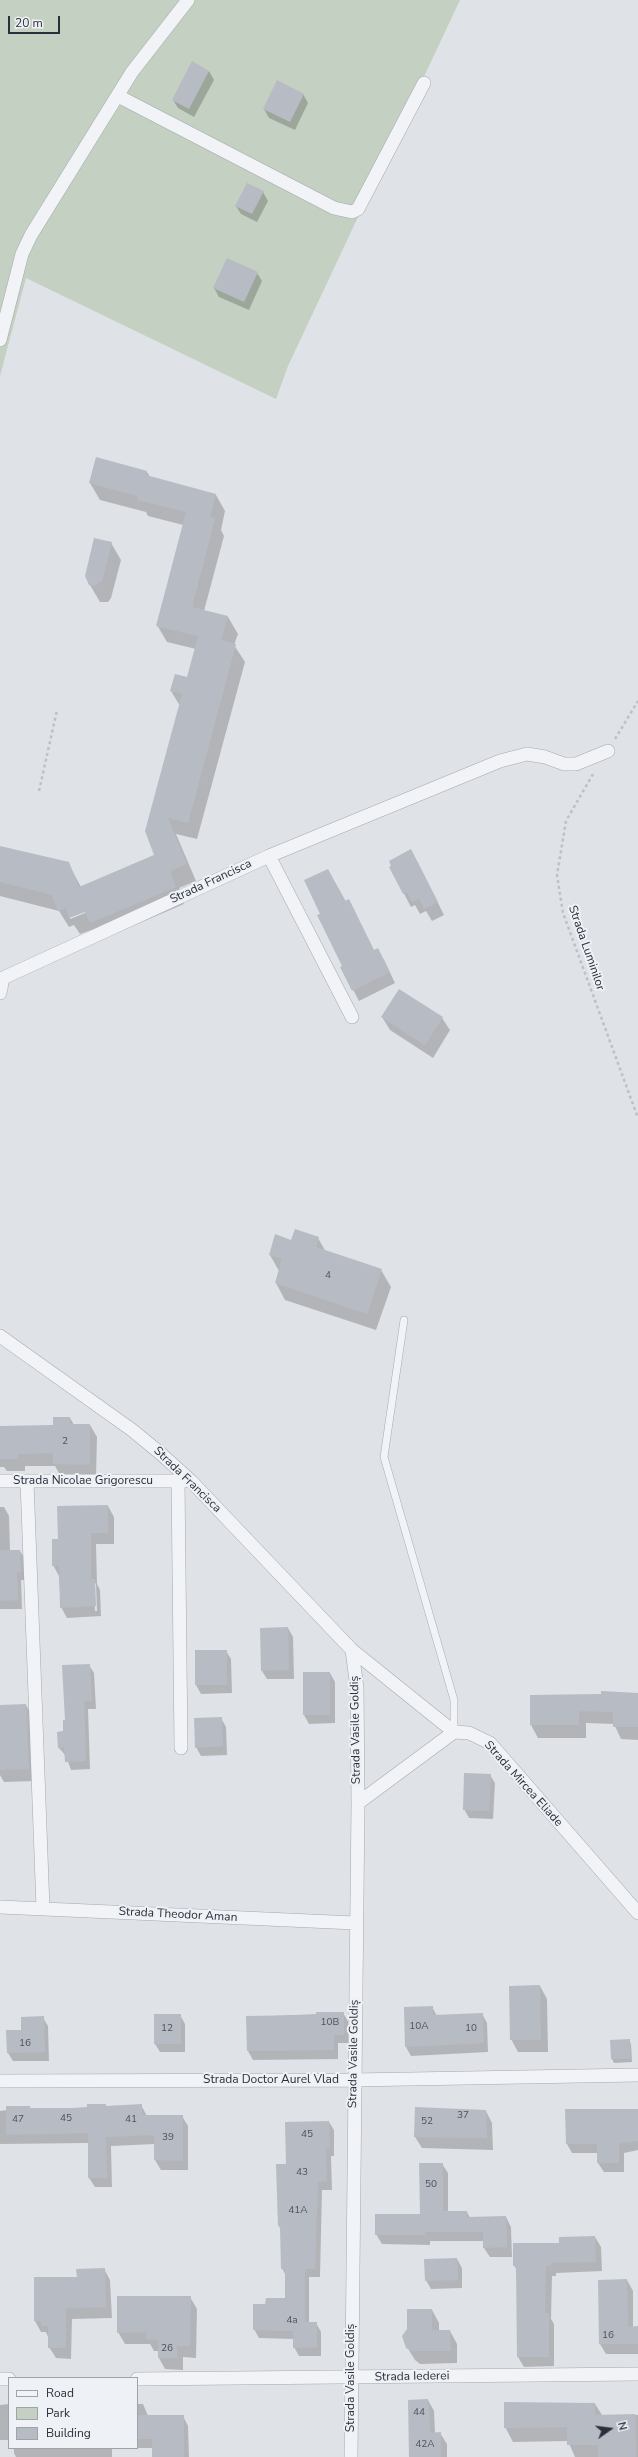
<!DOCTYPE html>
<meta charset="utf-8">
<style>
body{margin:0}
#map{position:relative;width:638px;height:2457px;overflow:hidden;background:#dfe2e7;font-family:"Nunito Sans",sans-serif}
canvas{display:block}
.legend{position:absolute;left:8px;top:2377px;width:130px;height:72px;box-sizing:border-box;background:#eef1f5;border:1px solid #a0a3ab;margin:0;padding:5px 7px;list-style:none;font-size:12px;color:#2a2f3c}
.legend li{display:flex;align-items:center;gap:8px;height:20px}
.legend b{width:20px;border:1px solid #a0a3ab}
.north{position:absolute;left:590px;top:2409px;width:40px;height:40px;-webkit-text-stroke:3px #eef1f5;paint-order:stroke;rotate:76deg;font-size:11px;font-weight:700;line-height:16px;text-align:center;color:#2a2f3c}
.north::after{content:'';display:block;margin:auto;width:14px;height:18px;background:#2a2f3c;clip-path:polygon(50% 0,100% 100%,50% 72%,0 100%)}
.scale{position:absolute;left:8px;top:16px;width:52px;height:18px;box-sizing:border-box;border:2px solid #2a2f3c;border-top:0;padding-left:5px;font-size:12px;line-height:14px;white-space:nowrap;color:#2a2f3c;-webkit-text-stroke:3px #eef1f5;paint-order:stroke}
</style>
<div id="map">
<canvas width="638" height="2457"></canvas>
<ul class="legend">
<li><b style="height:5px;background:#f1f3f6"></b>Road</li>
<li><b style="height:11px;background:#c4d0c1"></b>Park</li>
<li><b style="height:11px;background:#b7bbc3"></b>Building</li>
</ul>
<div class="north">N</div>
<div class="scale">20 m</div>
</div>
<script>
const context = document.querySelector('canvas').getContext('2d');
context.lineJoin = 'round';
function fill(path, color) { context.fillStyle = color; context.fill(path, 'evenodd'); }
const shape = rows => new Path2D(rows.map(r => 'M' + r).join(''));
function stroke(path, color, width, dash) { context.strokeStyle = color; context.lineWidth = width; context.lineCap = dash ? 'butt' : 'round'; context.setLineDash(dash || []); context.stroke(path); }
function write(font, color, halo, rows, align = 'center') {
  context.font = font + ' "Nunito Sans",sans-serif'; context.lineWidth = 4; context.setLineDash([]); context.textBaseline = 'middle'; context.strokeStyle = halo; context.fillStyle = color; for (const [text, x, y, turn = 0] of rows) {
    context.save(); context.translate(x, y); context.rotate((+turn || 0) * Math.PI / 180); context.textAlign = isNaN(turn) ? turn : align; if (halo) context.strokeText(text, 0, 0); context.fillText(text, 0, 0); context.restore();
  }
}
fill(shape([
 [0,0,460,0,288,366,276,399,26,278,0,376]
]), '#c4d0c1');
fill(shape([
 [209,71,214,80,194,117,178,108,173,100],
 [303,94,308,103,295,130,269,118,264,109],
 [263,192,268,201,257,222,241,214,236,206],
 [257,273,262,281,249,310,219,297,214,288],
 [147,472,150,477,216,495,225,511,221,530,224,536,204,611,228,617,238,634,234,645,245,662,197,839,176,834,196,881,179,888,184,904,100,940,94,929,80,934,74,925,69,927,59,911,0,896,0,847,68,863,81,887,155,855,180,706,171,691,188,678,196,649,167,642,157,625,183,525,148,516,146,512,100,500,90,483],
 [89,909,90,911,70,919,70,916],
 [111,543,121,560,111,598,108,602,100,602,90,585],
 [418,863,444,915,432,921,426,911,420,914,415,905,411,907,390,867],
 [328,870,374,951,384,960,395,983,359,1001,342,968,344,966,321,914],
 [382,1017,442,1018,450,1030,433,1058,390,1030],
 [318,1238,326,1252,381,1270,391,1287,376,1330,285,1300,276,1283,279,1271,270,1255,292,1241],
 [70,1418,74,1425,90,1425,97,1437,96,1477,61,1477,55,1466,25,1466,25,1471,7,1471,4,1467,0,1467,0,1427,54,1426],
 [108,1506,114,1517,114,1544,96,1544,97,1584,100,1590,101,1616,67,1618,61,1607,59,1576,53,1565,59,1540],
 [94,1582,96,1584,97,1611,95,1611],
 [0,1507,4,1507,9,1516,10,1551,20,1551,25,1559,25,1580,21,1580,22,1609,0,1609],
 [288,1628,293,1637,294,1679,267,1679,262,1671],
 [196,1651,226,1651,231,1659,232,1693,201,1694,196,1685],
 [89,1665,94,1673,96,1709,88,1709,90,1769,71,1770,66,1756,59,1748,66,1721],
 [304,1673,330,1673,335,1682,335,1723,309,1724,304,1715],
 [638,1694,638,1740,621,1739,614,1724,586,1723,586,1738,538,1738,531,1725,531,1696],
 [26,1705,33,1718,36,1781,4,1782,0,1775,0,1706],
 [221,1718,226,1727,227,1755,201,1756,196,1747],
 [490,1775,495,1783,493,1819,469,1818,464,1809],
 [540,1986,547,1999,548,2052,518,2052,511,2039],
 [432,2007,437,2016,482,2014,487,2023,488,2052,411,2056,406,2047],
 [343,2013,348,2021,348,2043,338,2043,338,2059,253,2060,248,2051,247,2017],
 [180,2015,185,2024,185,2052,160,2052,155,2044],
 [43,2018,48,2026,49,2061,13,2061,8,2053,22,2031],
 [629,2040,631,2044,632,2062,614,2063,612,2059],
 [105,2105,107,2107,141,2105,147,2116,182,2116,188,2126,188,2170,161,2170,155,2160,155,2144,111,2146,112,2187,95,2187,89,2178,89,2143,0,2144,0,2111,30,2107,31,2109,88,2108],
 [638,2109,638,2150,624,2153,624,2172,604,2172,598,2163,598,2153,572,2153,567,2144],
 [486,2111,492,2123,493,2150,422,2148,415,2137],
 [329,2122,334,2130,334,2156,331,2156,332,2190,322,2190,320,2277,309,2277,309,2323,316,2323,321,2332,321,2356,299,2356,294,2347,294,2339,259,2338,254,2329,266,2305,286,2299,286,2276,282,2268,281,2231,279,2226,287,2165],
 [442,2164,448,2173,448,2212,467,2212,470,2218,506,2217,511,2227,512,2257,490,2257,484,2248,484,2241,430,2241,430,2245,382,2244,376,2234,421,2215],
 [595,2237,601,2247,602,2271,556,2273,556,2276,552,2276,551,2319,554,2324,554,2366,524,2367,518,2357,517,2271,514,2265,560,2244],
 [457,2259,462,2268,462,2288,431,2289,426,2280],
 [104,2269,110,2280,112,2318,72,2319,71,2359,56,2358,49,2347,48,2337,46,2332,41,2332,35,2321,35,2278,78,2278],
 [627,2280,633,2291,633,2328,638,2327,638,2354,606,2354,600,2344],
 [190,2297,197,2309,196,2358,183,2357,183,2370,165,2369,159,2358,159,2351,154,2351,150,2344,125,2344,118,2332],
 [432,2310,439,2323,439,2331,450,2331,457,2344,457,2363,420,2364,415,2360,407,2347,408,2329],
 [428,2400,434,2411,435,2434,440,2433,447,2444,447,2457,411,2457],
 [9,2404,9,2440,0,2440,0,2405],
 [137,2404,143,2404,148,2416,183,2416,188,2426,189,2457,153,2457,153,2448,112,2448,112,2457,16,2457,14,2453,14,2448,137,2448],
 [595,2404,602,2415,638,2415,638,2457,575,2457,568,2441,513,2442,505,2427]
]), '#0003');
fill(shape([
 [192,61,209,71,189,109,172,100],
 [277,80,304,94,290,122,263,109],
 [247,183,264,191,252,214,235,206],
 [227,258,258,272,244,302,213,288],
 [96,457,147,471,146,475,216,494,210,517,215,518,192,607,228,616,221,640,236,644,188,823,168,818,187,864,170,871,176,887,90,923,85,912,69,918,66,908,58,911,52,895,0,882,0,846,69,862,79,887,154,855,145,831,182,694,170,691,175,674,187,677,198,636,156,626,186,512,137,500,138,496,89,483],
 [94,538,112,542,102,581,95,586,89,585,85,576],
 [411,849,438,902,424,909,419,898,412,902,407,892,403,894,389,867,391,866,389,861],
 [328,869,345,901,349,899,374,950,378,948,390,972,352,991,340,967,342,966,317,915,320,914,304,880],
 [399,989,443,1017,425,1045,381,1017],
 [295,1229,319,1237,316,1247,382,1269,367,1314,275,1283,282,1259,269,1255,275,1234,291,1240],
 [53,1417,70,1417,70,1424,90,1424,90,1465,53,1464,53,1453,18,1454,18,1459,0,1459,0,1426,53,1425],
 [108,1505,108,1533,91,1533,91,1579,95,1579,96,1606,60,1608,59,1565,52,1566,52,1539,58,1539,57,1506],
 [0,1550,20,1550,21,1572,17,1572,18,1600,0,1601],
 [288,1627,289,1670,261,1671,260,1628],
 [195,1650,227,1650,227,1685,195,1685],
 [90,1664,92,1701,84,1701,86,1761,65,1762,64,1748,58,1748,57,1732,63,1731,63,1720,65,1720,62,1665],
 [303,1672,330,1672,330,1715,303,1715],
 [601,1691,638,1693,638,1727,613,1727,613,1712,579,1711,579,1725,530,1725,530,1695,601,1694],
 [26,1704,29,1769,0,1770,0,1705],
 [222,1717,223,1746,195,1748,194,1718],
 [464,1773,491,1774,489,1811,463,1810],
 [540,1985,541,2040,510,2040,509,1986],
 [433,2006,433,2015,483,2013,484,2043,405,2047,404,2007],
 [316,2012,344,2012,344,2035,334,2035,334,2050,247,2051,246,2016,316,2015],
 [154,2014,181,2014,181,2044,154,2044],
 [44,2016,45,2052,7,2053,6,2030,21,2030,21,2017],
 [630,2039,630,2059,611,2059,610,2040],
 [87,2104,106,2104,106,2106,142,2104,142,2115,183,2115,183,2161,154,2160,154,2135,106,2137,107,2178,88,2178,88,2133,6,2135,6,2106,30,2106,30,2108,72,2108,87,2107],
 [415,2107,486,2110,487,2138,414,2137],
 [565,2109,638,2109,638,2141,619,2143,619,2163,597,2163,597,2144,566,2144],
 [329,2121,330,2148,326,2148,327,2181,318,2182,315,2269,305,2269,305,2322,317,2322,317,2347,293,2348,293,2331,253,2330,253,2304,265,2304,266,2298,285,2298,285,2269,281,2269,280,2226,278,2226,276,2164,286,2164,285,2122],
 [419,2163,443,2163,443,2211,467,2211,467,2217,506,2216,507,2247,483,2248,483,2232,425,2232,425,2235,375,2235,375,2214,420,2214],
 [595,2236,596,2262,551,2263,551,2266,546,2266,545,2313,549,2313,549,2357,517,2357,516,2266,513,2266,513,2243,559,2243,559,2237],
 [457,2258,458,2280,425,2281,424,2259],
 [105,2268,106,2307,66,2308,66,2348,48,2348,48,2326,41,2326,41,2321,34,2321,34,2277,77,2277,76,2269],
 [627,2279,628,2327,638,2326,638,2344,599,2344,598,2280],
 [117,2296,191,2296,190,2346,177,2346,177,2358,158,2358,158,2340,146,2339,146,2332,117,2333],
 [407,2309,432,2309,432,2330,450,2330,451,2351,412,2351,406,2348,402,2336,407,2329],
 [428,2399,430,2433,441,2432,441,2457,409,2457,408,2400],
 [504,2402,595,2403,595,2415,635,2414,636,2457,598,2457,598,2445,567,2445,567,2427,504,2428],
 [137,2415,184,2415,184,2457,152,2457,152,2439,137,2439]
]), '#b7bbc3');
const service = shape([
 [404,1320,384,1457,454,1700,454,1732]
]);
const minor = shape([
 [118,96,334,208,352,212,358,209,424,83],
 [0,340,22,254,31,235,132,72,188,0],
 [269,856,352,1017],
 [0,993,3,978,269,856,500,761,527,754,545,757,564,764,576,764,608,751],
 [0,1336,132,1430,160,1453,191,1481,352,1650,454,1732,469,1733,490,1743,638,1913],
 [0,1481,186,1481],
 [27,1481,43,1908],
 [178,1481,181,1748],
 [358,1803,454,1732],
 [0,1907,355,1923],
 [0,2081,353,2080,638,2075],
 [0,2379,9,2379],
 [137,2379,638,2374],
 [351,2457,358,1803,357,1688,352,1650]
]);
stroke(service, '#a5a9b0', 8);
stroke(minor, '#a5a9b0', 14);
stroke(shape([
 [615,739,638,701],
 [593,774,566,821,557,875,563,913,638,1118],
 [39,791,57,710]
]), '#bdc0c6', 2.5, [3, 3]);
stroke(service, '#f1f3f6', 7);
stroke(minor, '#f1f3f6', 13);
write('10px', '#4d525e', null, [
 ["4",328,1276],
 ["2",65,1442],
 ["10B",330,2023],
 ["10A",419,2027],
 ["12",167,2029],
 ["10",471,2029],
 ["16",25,2044],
 ["37",463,2116],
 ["45",66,2119],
 ["47",18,2120],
 ["41",131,2120],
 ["52",427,2122],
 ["45",307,2135],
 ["39",168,2138],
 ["43",302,2173],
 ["50",431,2185],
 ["41A",298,2211],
 ["4a",292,2321],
 ["16",608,2336],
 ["26",167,2349],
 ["44",419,2413],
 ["42A",425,2445]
]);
write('12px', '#2a2f3c', '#eef1f5', [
 ["Strada Francisca",211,882,-25],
 ["Strada Luminilor",586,948,71],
 ["Strada Francisca",187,1480,44],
 ["Strada Nicolae Grigorescu",83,1481],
 ["Strada Vasile Goldiș",356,1730,-91],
 ["Strada Mircea Eliade",523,1784,48],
 ["Strada Theodor Aman",178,1915,3],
 ["Strada Vasile Goldiș",354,2054,-89],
 ["Strada Doctor Aurel Vlad",271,2080],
 ["Strada Iederei",412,2377,-1],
 ["Strada Vasile Goldiș",351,2378,-90]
]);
</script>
